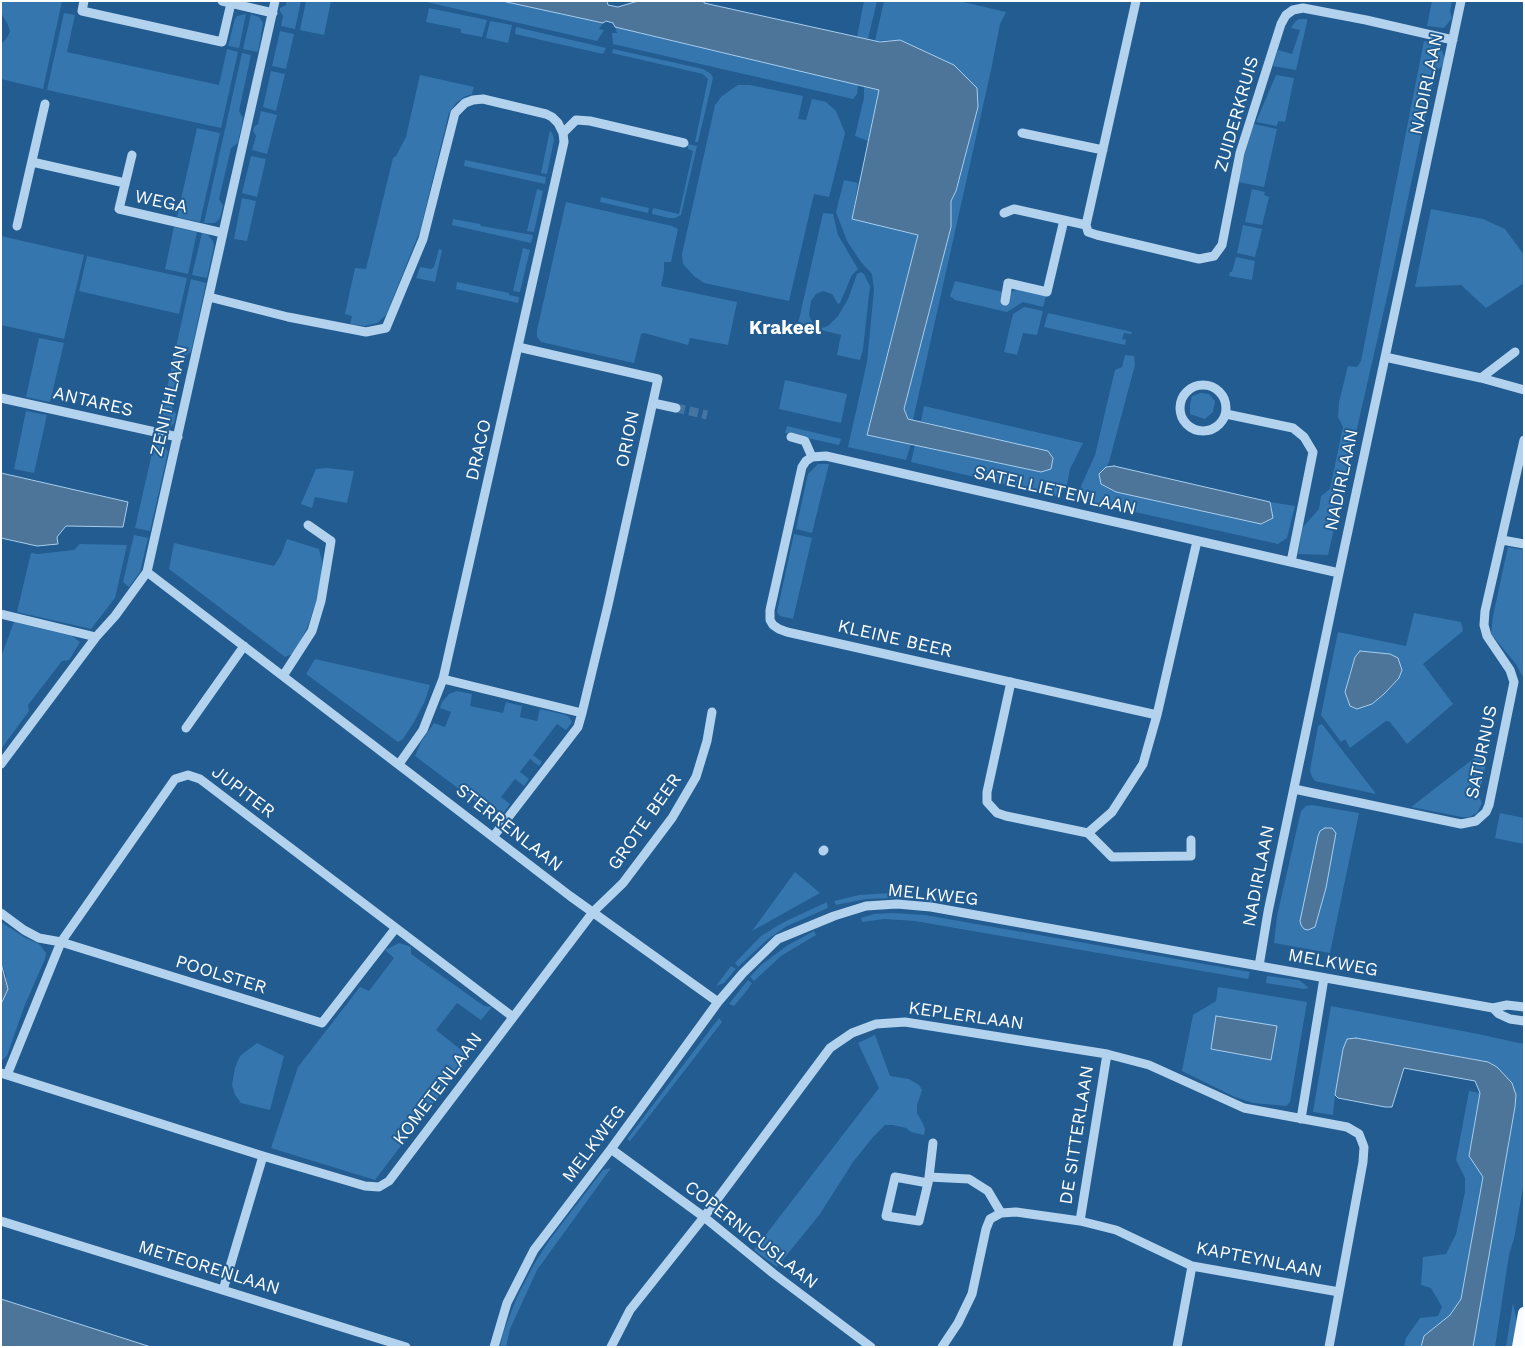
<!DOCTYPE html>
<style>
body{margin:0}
#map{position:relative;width:1525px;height:1348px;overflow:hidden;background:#225c91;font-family:"Work Sans",sans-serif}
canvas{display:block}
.frame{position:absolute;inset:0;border:2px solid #fff;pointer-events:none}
</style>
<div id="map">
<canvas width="1525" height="1348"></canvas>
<div class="frame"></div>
</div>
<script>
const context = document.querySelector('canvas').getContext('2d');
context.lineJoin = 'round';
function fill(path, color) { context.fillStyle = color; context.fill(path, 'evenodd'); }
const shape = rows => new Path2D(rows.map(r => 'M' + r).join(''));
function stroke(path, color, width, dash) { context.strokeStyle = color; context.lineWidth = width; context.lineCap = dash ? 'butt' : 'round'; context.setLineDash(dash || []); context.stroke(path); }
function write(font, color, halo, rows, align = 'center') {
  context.font = font + ' "Work Sans",sans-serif'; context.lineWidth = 4; context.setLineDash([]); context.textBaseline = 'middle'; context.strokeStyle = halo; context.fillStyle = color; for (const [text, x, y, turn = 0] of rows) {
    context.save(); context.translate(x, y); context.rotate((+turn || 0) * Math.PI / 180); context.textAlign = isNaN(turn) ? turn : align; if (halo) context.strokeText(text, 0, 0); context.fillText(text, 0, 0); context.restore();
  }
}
fill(shape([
 [1,1,62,1,43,89,1,79,1,44,6,39,10,32,8,25,1,13],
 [286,1,301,1,295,29,281,26,283,16,280,11,280,8,286,5],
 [306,1,331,1,324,35,300,30],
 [422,1,502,1,603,23,599,29,604,30,597,41],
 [864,1,877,1,868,39,857,37],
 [884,1,959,1,1006,12,1000,24,991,70,913,420,908,419,904,409,951,227,951,201,956,191,978,108,900,40,875,41],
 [1432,1,1452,1,1450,12,1452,18,1444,28,1427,26],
 [429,8,487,20,482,37,461,33,461,29,426,22],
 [64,13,75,15,67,52,219,85,227,49,238,52,221,128,47,90],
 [246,14,239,48,228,46,235,19,237,16],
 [251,14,259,17,263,23,258,52,243,49],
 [1299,19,1307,19,1307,22,1296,70,1273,66,1278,50,1292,54,1300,30,1291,28,1295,22],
 [490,21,512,25,508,43,486,38],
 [516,27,606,48,603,54,515,34],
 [615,27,858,85,857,94,853,99,613,44,612,33,617,33],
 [280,31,294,34,286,69,272,66],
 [1424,41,1440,45,1445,59,1441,68,1435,70,1390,284,1328,555,1298,554,1303,527,1319,509,1321,496,1330,489,1343,427,1338,417,1339,402,1348,366,1357,367,1361,361],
 [613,49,703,69,711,74,713,78,698,142,695,142,708,79,703,74,612,53],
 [242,53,251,55,239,111,243,118,238,143,231,148,219,199,223,206,220,218,215,223,204,223],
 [271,71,285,74,276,111,263,107],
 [420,75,474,87,472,94,464,97,456,103,449,113,420,231,386,315,377,323,365,326,350,324,352,316,345,314,355,268,366,269,393,158,396,156,406,137],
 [1276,75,1294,78,1285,122,1278,121,1277,126,1256,122],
 [738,85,750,85,803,96,798,119,806,120,812,99,826,102,836,111,845,133,829,197,814,194,789,301,704,283,694,276,683,264,682,254,715,105,722,96],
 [864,86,879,90,868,141,855,136,864,98],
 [261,111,277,115,267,154,252,150,256,136,253,131,254,127,258,124],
 [1254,124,1277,129,1264,187,1238,182,1249,138],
 [197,128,220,133,200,222,177,217],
 [550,130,553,135,554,140,547,174,541,173],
 [688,144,697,146,681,215,675,218,669,218,652,214,653,208,679,214,693,151,688,149],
 [251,156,266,159,257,197,242,193],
 [465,160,546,177,545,184,464,166],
 [844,180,858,183,852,219,918,235,867,435,911,444,906,460,848,447,867,362,874,290,872,274,861,262,847,241,836,212],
 [537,189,543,191,534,232,527,231],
 [1252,189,1265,192,1264,195,1269,197,1262,225,1245,222],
 [601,197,649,208,648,213,600,202],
 [242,198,256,201,247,241,234,239],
 [566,202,672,226,678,229,671,262,664,262,664,271,661,286,737,302,728,345,690,338,688,345,644,333,641,334,634,363,541,342,537,337,537,330],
 [1431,209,1483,219,1505,229,1524,255,1524,283,1486,308,1461,285,1415,287],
 [823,213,833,214,838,235,858,269,852,275,840,303,838,304,832,294,823,291,816,294,811,301,809,314,811,320,817,327,816,330,798,324],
 [453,219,480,224,481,226,533,235,531,243,452,225],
 [1243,225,1262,229,1255,257,1237,253],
 [174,227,197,232,188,274,165,269],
 [202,233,208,235,213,241,214,246,207,278,192,275],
 [1,236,84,255,64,339,1,325],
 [523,248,530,250,520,292,513,291],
 [439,249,442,250,435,282,416,278,420,267,431,269,434,267],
 [87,256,187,278,179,314,79,291],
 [1236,257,1255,261,1252,280,1229,276,1230,272,1232,272],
 [861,272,864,274,870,286,863,349,860,360,837,355,841,335,821,330,822,328,828,326,838,316,848,299,857,274],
 [191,279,206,283,191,352,183,357,172,407,176,414,174,423,169,429,162,430,158,429],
 [955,281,1003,292,1001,301,1008,303,1010,293,1017,289,1046,296,1043,307,1023,302,1007,312,955,300,950,296],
 [457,282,509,293,509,295,519,297,518,303,456,289],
 [1024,307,1043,311,1037,335,1023,333,1017,355,1004,352,1013,314],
 [1048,313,1132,332,1131,334,1124,333,1122,339,1126,340,1125,345,1044,327],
 [39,338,64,343,50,402,26,397],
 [1125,355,1134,356,1135,365,1109,462,1106,467,1099,474,1272,510,1270,502,1295,506,1287,538,1278,544,1081,500,1081,486,1095,455,1115,370,1122,367],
 [785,380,847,394,841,423,779,409],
 [1201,393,1209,394,1215,401,1213,412,1205,419,1190,414,1190,404,1192,396],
 [924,406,1083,443,1070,469,1066,489,1055,496,911,462,915,445,1041,472,1051,469,1053,458,969,433,921,421],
 [26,411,47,415,34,473,14,469],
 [787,426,841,439,839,445,785,433],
 [155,440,163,443,168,452,150,531,135,528],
 [818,464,829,464,812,533,796,529,808,474],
 [326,468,354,471,347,503,315,497,312,508,301,504,316,469],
 [794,534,812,538,793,619,780,616,777,612],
 [134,535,148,538,140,572,129,587,123,582],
 [287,539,319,549,322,561,321,578,316,602,309,623,299,645,292,654,285,657,169,569,174,543,274,566,282,553],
 [80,544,127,545,115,598,91,629,17,612,31,553,38,554,74,550],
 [1508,547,1524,550,1523,677,1516,664,1491,634,1493,616],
 [1414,613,1461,622,1463,631,1423,664,1453,704,1407,744,1390,722,1386,721,1350,748,1345,739,1341,742,1321,715,1338,632,1406,646],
 [1355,657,1399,678,1384,694,1372,704,1357,709,1349,675],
 [14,622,72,636,80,642,69,660,62,661,28,705,29,711,1,749,1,657],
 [315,659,430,685,425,701,414,722,403,739,398,742,306,674],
 [457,691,472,694,470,706,503,713,506,702,522,706,520,717,537,721,540,709,566,715,569,717,572,722,566,730,557,724,533,755,542,762,539,766,530,759,520,772,529,779,524,786,515,779,501,797,510,804,499,819,415,756,421,742,434,723,445,727,451,712,440,708,442,702,449,694],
 [1322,724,1376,794,1315,781,1312,777,1310,770,1318,726],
 [1486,749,1488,752,1479,797,1482,803,1477,813,1469,817,1462,817,1411,807],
 [1312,805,1359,813,1330,953,1274,943,1277,916,1301,811,1306,806],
 [1500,813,1524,818,1524,844,1495,838],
 [795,872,820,893,752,931],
 [891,893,933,898,932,902,893,898,866,899,836,905,834,901,859,895],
 [827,902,828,908,787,926,768,939,738,967,735,963,761,936,782,923],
 [892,913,925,915,1250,972,1248,979,915,921,884,919,862,922,861,918,874,914],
 [1,922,24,937,39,944,46,953,45,959,24,1007,7,1056,1,1061,1,1004,3,1002,6,975,1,963],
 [814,931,816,935,781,956,754,981,750,977,761,965,788,945],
 [399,943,411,947,411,954,484,1006,492,1007,481,1020,457,1003,436,1030,469,1056,375,1180,271,1148,298,1067,360,987,369,991,394,958,385,950],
 [731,966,736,969,724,983,716,986],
 [1267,976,1299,980,1309,988,1304,989,1266,983],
 [748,980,752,983,748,989,734,1006,729,1004],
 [1218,987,1307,1002,1290,1102,1286,1106,1253,1103,1235,1097,1182,1071,1193,1015,1216,1001],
 [1331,1006,1478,1034,1524,1044,1524,1182,1514,1239,1509,1255,1495,1347,1473,1347,1515,1107,1516,1095,1488,1062,1356,1038,1347,1039,1335,1095,1333,1115,1313,1112],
 [719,1018,722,1022,630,1141,627,1139],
 [875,1035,890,1076,909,1079,919,1085,922,1090,917,1105,917,1113,923,1124,925,1129,924,1135,911,1132,906,1128,893,1125,885,1125,873,1137,853,1162,820,1214,777,1267,754,1250,879,1088,858,1043],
 [257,1043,284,1056,270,1110,241,1103,235,1095,232,1085,235,1068,240,1056],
 [1469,1091,1480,1093,1469,1156,1483,1177,1461,1299,1450,1315,1424,1336,1421,1347,1404,1347,1406,1338,1420,1318,1438,1316,1442,1307,1431,1288,1421,1285,1423,1257,1446,1254,1456,1234,1465,1192,1465,1178,1456,1160],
 [611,1168,537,1270,510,1329,506,1347,500,1347,503,1333,517,1297,533,1266,548,1242,603,1170],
 [1513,1303,1517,1322,1514,1347,1506,1347]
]), '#3576ae');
const water = shape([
 [502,1,607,1,608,5,618,7,638,1,704,1,704,3,880,42,900,40,954,65,977,88,978,107,956,191,951,201,951,227,904,409,908,419,1048,451,1053,458,1051,469,1041,472,867,435,918,235,852,219,879,90,615,27,613,23,606,21,603,23,502,1],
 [1114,466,1270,502,1273,518,1261,524,1116,492,1101,484,1099,474,1106,467,1114,466],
 [1,473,128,502,123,527,66,526,57,537,58,544,37,546,1,538,1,473],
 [1360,651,1390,654,1398,658,1402,670,1399,678,1384,694,1372,704,1357,709,1350,706,1345,692,1355,657,1360,651],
 [1325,828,1332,828,1336,833,1326,888,1315,927,1308,930,1304,929,1301,925,1300,921,1318,836,1320,831,1325,828],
 [1,963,8,989,1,1004,1,963],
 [1216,1016,1277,1026,1271,1060,1211,1049,1216,1016],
 [1356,1038,1488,1062,1497,1067,1512,1083,1516,1095,1515,1107,1473,1347,1421,1347,1424,1336,1450,1315,1461,1299,1483,1177,1469,1156,1480,1093,1475,1081,1404,1068,1392,1107,1385,1107,1338,1098,1335,1095,1343,1049,1347,1039,1356,1038],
 [1,1299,151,1347,1,1347,1,1299]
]);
fill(water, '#4d759a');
stroke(water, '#a7ceee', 1);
stroke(shape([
 [676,408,707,415]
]), '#4374a2', 9, [9, 4.5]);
stroke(shape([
 [84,1,82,11,222,42,231,3],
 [222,1,273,13],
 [1136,1,1086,225,1088,232,1097,235,1199,259,1214,256,1222,245,1240,153,1281,24,1286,15,1293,10,1303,8,1366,20,1453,40],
 [563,133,576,120,590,121,684,143],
 [1022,133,1103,150],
 [132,155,119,209,223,233],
 [32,162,125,183],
 [1004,213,1014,209,1086,225],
 [17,226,45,104],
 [209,297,288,317,366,332,386,328,423,239,455,113,465,103,473,100,483,99,546,114,552,117,558,123,563,133,564,142,443,679,423,730,399,764],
 [1005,301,1008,283,1047,292,1064,220],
 [1385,357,1481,378,1524,390],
 [1481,378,1515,352],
 '1180 408a23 23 0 1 1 46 0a23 23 0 1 1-46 0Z',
 [1,398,178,437],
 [653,403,676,408],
 [1226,414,1293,428,1304,437,1313,452,1291,562],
 [791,437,805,441,812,457],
 [1502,540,1524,544],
 [147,572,570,896,718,1002],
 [1,614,96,637],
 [283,676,312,631,321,601,331,541,308,525],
 [443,679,582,713,608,605,658,379,518,347],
 [1011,682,987,792,987,802,997,813,1006,816,1088,833,1112,812,1143,764,1157,715,1197,541],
 [1157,715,787,632,779,629,773,625,770,620,770,610,802,467,806,461,812,457,826,456,1339,573],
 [186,728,244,646],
 [1,764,96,637,115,616,147,572,275,1],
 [1294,789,1461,824,1476,821,1486,812,1489,805,1514,682,1510,670,1487,636,1484,625,1485,611,1524,440],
 [1088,833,1112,857,1191,856,1191,840],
 [493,837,578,727,582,713],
 [823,851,824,850],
 [1,913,24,930,39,938,61,942,322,1023,395,929],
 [1259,966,1268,912,1339,573,1461,1],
 [1493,1008,1499,1014,1510,1019,1524,1021],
 [1,1073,263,1156,365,1186,379,1187,389,1181,593,912,623,883,672,818,696,777,707,741,712,712],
 [7,1075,61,942,175,779,188,775,200,779,513,1017],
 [1301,1119,1324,978],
 [611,1149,704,1217,774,1274,871,1347],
 [929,1177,933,1143],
 [928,1183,895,1177,886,1216,919,1221,928,1183,929,1177,969,1179,988,1191,1001,1213],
 [1,1221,406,1347],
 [1080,1221,1107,1054],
 [223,1290,263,1156],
 [494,1347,507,1303,534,1250,611,1149,718,1002,743,973,778,939,834,916,866,906,897,904,931,907,1493,1008,1507,1005,1524,1007],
 [611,1347,630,1310,704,1217,830,1048,852,1033,876,1024,905,1022,1107,1054,1149,1065,1244,1108,1347,1127,1359,1134,1364,1147,1363,1162,1329,1347],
 [942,1347,958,1323,972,1294,986,1229,990,1219,1001,1213,1016,1212,1080,1221,1116,1230,1192,1266,1339,1292],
 [1177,1347,1192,1266]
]), '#b3d2ed', 9);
stroke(shape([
 [1518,1347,1524,1313]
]), '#f9fcff', 12);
write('18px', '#fff', '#225c91', [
 ["NADIRLAAN",1427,84,-78],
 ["ZUIDERKRUIS",1237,114,-74],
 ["WEGA",161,202,12],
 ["ZENITHLAAN",169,401,-77],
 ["ANTARES",93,402,13],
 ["ORION",628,439,-78],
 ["DRACO",479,450,-77],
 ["NADIRLAAN",1342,480,-78],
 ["SATELLIETENLAAN",1055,491,13],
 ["KLEINE BEER",895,639,13],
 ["SATURNUS",1482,752,-78],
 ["JUPITER",243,792,37],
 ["GROTE BEER",645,822,-55],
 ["STERRENLAAN",509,828,38],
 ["NADIRLAAN",1259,876,-79],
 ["MELKWEG",933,895,6],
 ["MELKWEG",1333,963,10],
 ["POOLSTER",221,975,17],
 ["KEPLERLAAN",966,1016,8],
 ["KOMETENLAAN",438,1089,-53],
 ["DE SITTERLAAN",1077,1135,-81],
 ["MELKWEG",594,1144,-53],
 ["COPERNICUSLAAN",751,1235,38],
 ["KAPTEYNLAAN",1259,1260,11],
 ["METEORENLAAN",209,1268,17]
]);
write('bold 19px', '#fff', '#225c91', [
 ["Krakeel",785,328]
]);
</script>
